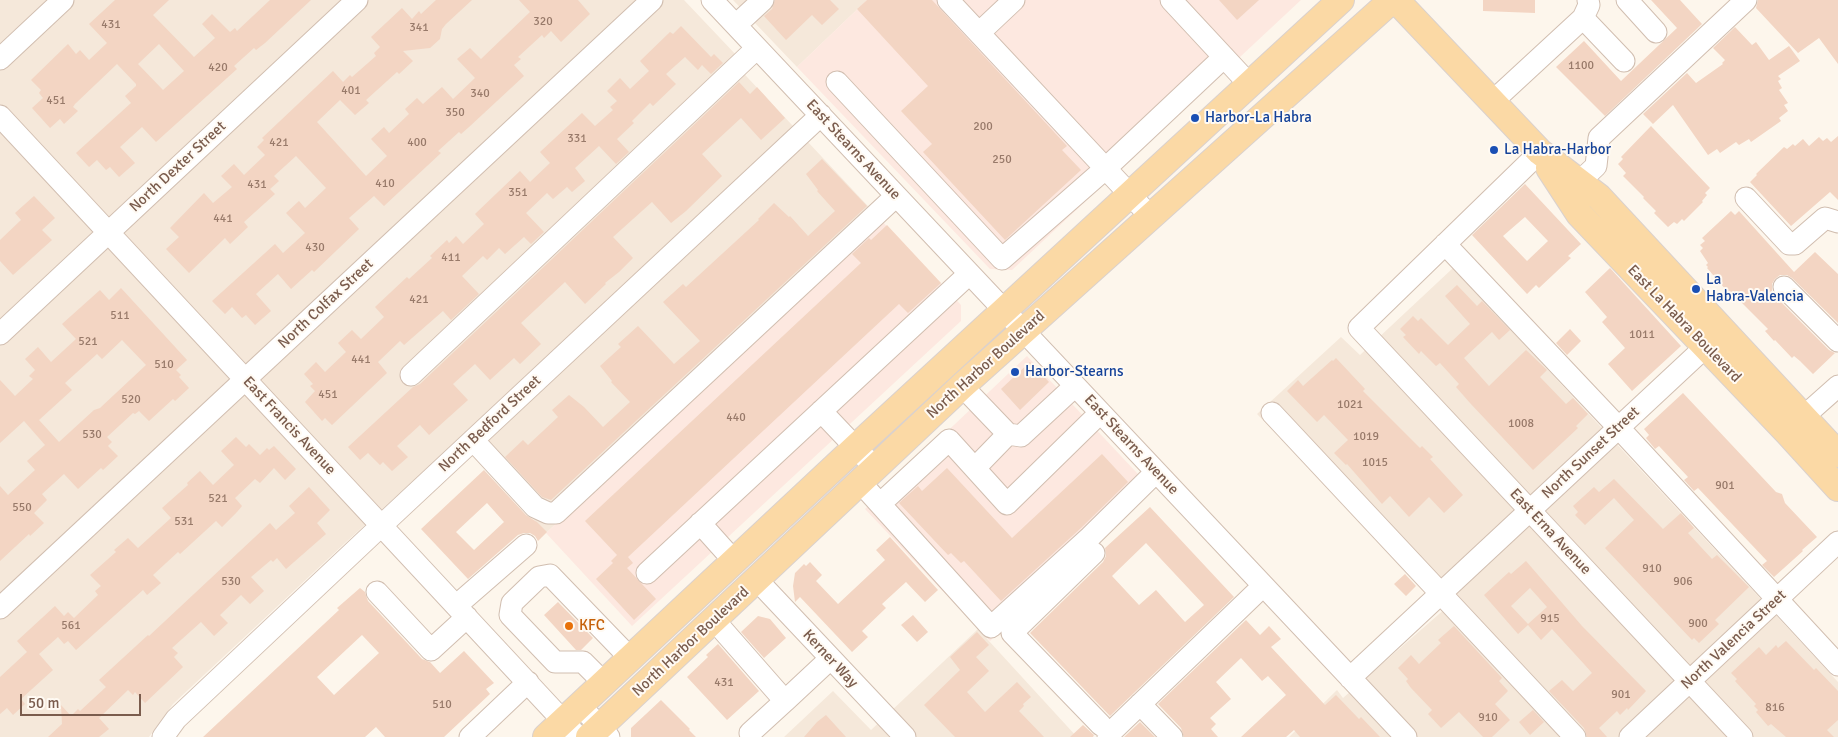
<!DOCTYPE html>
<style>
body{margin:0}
#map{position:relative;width:1838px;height:737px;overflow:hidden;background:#fdf6ec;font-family:Signika,sans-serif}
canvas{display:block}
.scale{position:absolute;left:20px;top:694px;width:121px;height:22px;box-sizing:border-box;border:2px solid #7a5c4d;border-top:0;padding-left:6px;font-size:15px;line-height:18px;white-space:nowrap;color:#7a5c4d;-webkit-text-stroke:4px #fffaf3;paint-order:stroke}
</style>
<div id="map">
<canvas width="1838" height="737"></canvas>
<div class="scale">50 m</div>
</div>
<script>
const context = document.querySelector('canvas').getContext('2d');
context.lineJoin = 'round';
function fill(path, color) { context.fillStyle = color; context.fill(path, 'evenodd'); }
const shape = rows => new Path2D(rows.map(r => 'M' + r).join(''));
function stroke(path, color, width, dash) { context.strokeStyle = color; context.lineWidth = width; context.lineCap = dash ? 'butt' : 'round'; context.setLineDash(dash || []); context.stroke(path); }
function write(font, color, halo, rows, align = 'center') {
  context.font = font + ' Signika,sans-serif'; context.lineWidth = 4; context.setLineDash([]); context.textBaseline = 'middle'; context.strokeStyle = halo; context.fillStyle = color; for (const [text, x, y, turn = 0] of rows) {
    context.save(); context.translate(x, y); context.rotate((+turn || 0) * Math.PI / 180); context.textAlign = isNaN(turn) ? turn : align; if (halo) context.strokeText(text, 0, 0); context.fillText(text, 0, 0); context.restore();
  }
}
fill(shape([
 [0,0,684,0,738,57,733,62,881,220,546,533,460,438,345,543,173,704,149,737,0,737],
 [733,0,867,0,797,67],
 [1453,268,1838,682,1838,737,1289,737,1337,690,1343,698,1446,608,1257,414,1341,337,1360,355],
 [978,629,1077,737,784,737,833,691,871,730]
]), '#f5e8da');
fill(shape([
 [867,0,1301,0,1012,270,990,269,797,67],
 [881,220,961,305,961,321,632,626,546,533],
 [1027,356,1152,489,990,641,865,509]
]), '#fde8e0');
fill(shape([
 [115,0,169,0,153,15,194,57,215,38,202,24,212,14,230,32,235,28,237,31,270,0,311,0,265,43,256,50,254,48,234,66,237,69,156,142,142,127,120,147,135,163,119,177,110,167,106,170,97,160,89,167,76,153,131,103,125,96,136,86,136,84,117,64,75,104,73,107,78,111,64,124,60,119,50,128,32,108,43,98,39,93,41,90,31,80,68,44,76,54,80,50,89,60,107,43,89,24],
 [159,44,184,71,163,90,138,64],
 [436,0,472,0,446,24,442,29,440,39,430,48,403,51,413,61,399,74,397,72,366,100,369,103,355,115,340,100,317,122,366,176,387,156,371,139,384,127,389,133,409,114,405,109,417,98,423,104,442,87,453,99,475,78,457,59,470,48,481,59,530,12,519,0,578,0,590,14,561,42,551,31,544,38,542,35,518,57,521,59,514,65,524,76,469,127,461,134,459,132,438,151,441,153,384,206,374,196,349,218,359,229,314,272,312,270,291,289,278,274,256,294,271,311,255,325,246,315,242,318,232,307,225,314,212,301,275,244,283,253,305,233,286,213,299,201,305,208,326,188,296,156,274,176,279,181,270,189,275,194,244,222,248,227,230,244,225,238,189,273,166,249,179,237,170,228,204,193,213,203,232,187,221,176,234,164,244,175,265,155,257,147,264,140,262,138,333,71,343,82,350,75,352,77,376,56,374,53,380,47,371,37,402,8,412,19,419,11,421,14],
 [775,0,830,0,839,9,822,25,812,15,786,40,764,16,772,9],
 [867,0,932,0,1067,146,1062,150,1081,170,1005,240,923,152,932,144,901,111,928,86,857,9],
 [1219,0,1259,0,1237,20],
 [1483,0,1535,0,1535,13,1483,11],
 [1651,0,1680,0,1702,24,1605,116,1556,67,1584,41,1621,81,1677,28],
 [1758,0,1838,0,1838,64,1819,38,1798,53,1756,8],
 [681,26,711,57,714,54,723,63,711,74,702,65,698,70,685,57,666,74,676,84,653,106,650,103,632,121,634,123,617,139,629,152,616,164,599,146,575,168,585,181,572,192,567,187,553,199,547,193,526,213,544,232,531,244,524,237,505,254,499,248,487,260,483,256,462,276,479,294,451,320,443,311,404,345,400,341,378,362,387,373,332,425,325,418,322,421,305,402,315,391,310,386,313,384,304,374,316,362,325,372,346,352,338,343,352,330,361,339,384,317,375,307,407,277,409,279,432,258,430,256,447,240,449,243,456,236,463,244,484,224,475,214,520,171,530,182,550,163,540,152,582,113,595,126,613,110,610,107,617,101,607,91,620,78,630,89,649,71,640,61,670,32,673,34],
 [1735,27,1752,45,1756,42,1769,60,1789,46,1800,61,1778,76,1781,79,1778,81,1782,88,1779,90,1788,103,1784,105,1788,111,1779,118,1781,121,1751,142,1749,139,1739,145,1736,142,1720,153,1717,149,1708,155,1673,105,1653,124,1643,114,1687,73,1696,83,1723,64,1722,63,1725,60,1713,48],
 [739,82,750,94,757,87,785,118,761,140,741,118,702,154,722,176,686,211,671,223,652,202,613,237,633,258,619,272,605,283,606,284,585,304,565,282,521,323,541,344,520,364,514,358,490,380,475,364,453,384,468,400,429,435,420,425,397,446,408,457,392,471,383,462,380,465,368,453,360,460,348,447,413,387,420,384],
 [1651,126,1710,188,1705,193,1707,195,1702,201,1703,202,1684,221,1682,219,1677,224,1674,222,1668,227,1654,213,1656,211,1643,198,1644,197,1623,176,1626,173,1618,164,1623,159,1621,157],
 [1838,136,1838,200,1830,192,1791,226,1750,182,1757,175,1756,174,1784,147,1787,149,1793,144,1795,146,1803,139,1809,146,1819,137,1823,141,1827,138,1831,142],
 [822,159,867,206,551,500,542,497,505,457,523,440,528,445,558,417,552,410,569,395,584,407,603,427,630,402,611,382,612,381,600,366,621,347,618,344,638,326,674,364,700,341,663,302,683,284,686,287,759,220,758,219,774,203,789,217,790,216,808,236,835,211,817,191,818,190,806,174],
 [1525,184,1581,244,1568,256,1571,258,1539,288,1536,285,1527,294,1472,235],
 [1525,217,1548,241,1527,261,1503,236],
 [34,196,55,218,42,230,52,240,13,275,0,261,0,240,21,220,15,213],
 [1731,211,1735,215,1739,211,1794,272,1815,252,1838,274,1838,323,1792,278,1787,275,1780,275,1775,279,1772,284,1772,291,1775,296,1829,350,1835,353,1813,374,1800,361,1794,356,1792,358,1775,340,1774,341,1765,331,1768,329,1735,296,1733,298,1707,268,1708,267,1706,265,1708,263,1700,251,1703,248,1700,245,1705,241,1702,238],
 [887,225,941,283,908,313,899,304,628,557,633,563,627,568,656,599,634,620,596,579,613,563,611,561,617,555,585,521,861,263,852,254,869,238,871,240],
 [1610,268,1681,346,1632,391,1608,364,1625,348,1602,322,1607,317,1585,292],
 [1457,285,1477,306,1482,301,1510,330,1499,340,1492,332,1464,358,1489,386,1526,350,1547,370,1540,377,1566,404,1573,398,1588,414,1576,426,1578,428,1533,470,1470,403,1456,387,1459,384,1440,363,1436,366,1421,351,1419,354,1403,337,1406,335,1400,329,1413,316,1418,321,1421,318,1448,345,1470,324,1445,296],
 [121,288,187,360,176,370,181,375,179,377,189,388,175,401,173,399,149,421,139,411,135,414,133,413,107,437,112,442,108,446,118,456,103,470,101,468,78,489,64,474,42,494,47,500,34,513,44,523,30,536,29,534,0,561,0,486,8,495,35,470,27,461,45,445,24,421,0,443,0,380,15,396,33,379,29,376,35,370,25,359,38,347,51,362,76,339,62,324,100,290,109,300],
 [122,340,146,365,100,408,94,410,59,442,39,420,72,390,65,383,97,354,102,359],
 [1570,329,1581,341,1567,355,1556,343],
 [1336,358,1365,389,1363,391,1420,448,1422,446,1433,457,1430,459,1463,495,1444,513,1429,497,1409,517,1390,496,1382,504,1347,464,1346,465,1334,453,1348,440,1324,415,1317,422,1287,391,1298,380,1303,386,1332,360,1333,361],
 [1030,362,1049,382,1020,410,1001,389],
 [1683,393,1776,492,1782,494,1785,503,1817,537,1802,550,1803,551,1774,577,1762,565,1767,561,1698,488,1694,491,1684,480,1688,477,1659,446,1655,449,1646,438,1649,435,1644,429],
 [236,437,246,447,249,444,260,455,267,448,269,450,274,446,296,469,285,480,274,468,260,483,255,479,235,498,242,506,237,512,222,527,216,521,180,554,178,552,153,575,161,583,147,595,143,590,76,650,68,641,64,644,58,637,39,654,53,670,21,699,25,704,13,715,7,708,0,714,0,677,27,652,17,641,55,606,64,616,68,612,74,618,98,595,95,591,101,586,90,575,116,552,114,550,128,538,138,548,171,518,162,508,188,485,187,483,200,471,213,485,234,465,221,451],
 [1102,454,1128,482,1081,528,1001,601,964,561,961,563,951,553,948,555,899,503,918,486,922,491,947,468,1012,538],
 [484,470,526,515,537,522,547,532,538,541,535,536,530,533,524,533,518,535,468,579,421,529],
 [487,503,504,522,474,550,456,532],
 [1614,479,1663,529,1681,513,1694,528,1688,533,1712,559,1717,555,1749,587,1715,620,1719,624,1699,643,1694,638,1692,640,1605,548,1634,520,1614,498,1585,525,1575,515,1578,512,1573,506,1594,487,1599,492],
 [309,487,330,510,317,523,326,534,286,569,277,558,273,562,271,560,251,577,264,591,250,604,241,595,220,615,228,623,214,636,201,622,172,648,178,653,174,657,183,667,145,703,135,692,133,695,128,690,99,718,109,729,99,737,48,737,62,724,61,705,71,716,78,709,80,711,106,687,99,680,148,635,149,636,270,523,276,530,295,513,289,506],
 [1150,507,1234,597,1110,716,1030,633,1103,562,1106,556,1105,548],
 [1146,543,1204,605,1185,622,1156,590,1139,605,1112,576],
 [890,537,938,590,925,602,906,582,882,604,886,608,862,631,868,637,852,652,800,597,795,602,793,586,795,573,804,564,806,566,810,562,822,575,816,581,838,604,885,560,876,550],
 [1526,561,1582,626,1646,691,1628,710,1627,708,1620,715,1617,711,1599,728,1607,737,1587,737,1584,728,1549,691,1562,680,1573,691,1592,673,1584,664,1552,629,1541,640,1528,625,1518,634,1484,595,1509,572,1511,574],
 [1530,588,1547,607,1528,624,1511,606],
 [1405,574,1416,586,1406,596,1394,584],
 [360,588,365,592,368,601,422,659,430,662,440,673,464,651,494,683,486,689,490,694,444,737,385,737,376,727,365,737,203,737,339,610,337,608],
 [362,635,379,653,334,695,317,677],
 [558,602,593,638,581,650,576,650,544,615],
 [913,615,928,632,917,642,901,625],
 [758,616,770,619,786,638,764,658,741,632],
 [1246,620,1260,635,1269,626,1281,639,1271,647,1325,705,1336,695,1359,719,1361,717,1380,737,1300,737,1294,730,1286,737,1241,737,1286,695,1268,676,1262,681,1241,658,1216,682,1231,699,1210,718,1216,724,1211,729,1218,737,1184,737,1181,728,1158,704],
 [1454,626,1502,678,1499,681,1508,691,1495,704,1510,720,1492,737,1483,737,1459,712,1441,728,1428,714,1432,710,1411,688,1406,681,1408,679,1398,668,1411,655,1419,664,1422,661,1441,643,1438,640],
 [977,632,989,645,976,657,989,671,967,692,985,712,1017,682,1031,697,1023,704,1024,706,1019,711,1044,737,955,737,924,705,960,670,950,657],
 [1786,641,1814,670,1816,668,1838,691,1838,720,1827,730,1834,737,1786,737,1771,724,1768,726,1756,712,1758,710,1754,706,1756,704,1735,681,1737,679,1731,673,1759,647,1766,655,1776,645,1778,648],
 [718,644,759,691,727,720,687,677,708,657,706,655],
 [661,700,690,729,689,730,696,737,631,737,631,728],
 [1533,710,1544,722,1530,735,1519,722],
 [826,715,846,737,804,737,817,722],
 [1140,722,1155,737,1124,737],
 [1083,725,1094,735,1093,737,1070,737]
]), '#f3d5c3');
const minor = shape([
 [712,0,1406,737],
 [948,0,1151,217],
 [1171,0,1250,85],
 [1588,0,1589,5,1583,18,1624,61],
 [1627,0,1656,32],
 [736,25,763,0],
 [979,33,1014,0],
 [0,59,63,0],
 [837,82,1002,259,1106,168,1224,57],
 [1492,102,1583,18],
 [0,116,578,737],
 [1540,152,1359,328,1742,737],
 [1579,182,1596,166,1599,138,1746,0],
 [1746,198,1789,244,1795,244,1825,218,1838,222],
 [1445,244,1618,427,1838,665],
 [1784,287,1838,341],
 [0,334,357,0],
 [411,375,757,48],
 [962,386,1008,434,975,468],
 [821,411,875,468],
 [1272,413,1575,737],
 [1793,426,1838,386],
 [1008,434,1021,436,1075,386],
 [473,440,535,507,548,513,556,513,896,196],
 [860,482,991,627,1090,537,1156,472],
 [880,504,949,440,1007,504,1100,413],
 [700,523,734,561],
 [1094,553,1012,633,1101,725],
 [647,573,969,274],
 [757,580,905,737],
 [377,592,431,650,467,617],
 [457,605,526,545],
 [0,608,652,0],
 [714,620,785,701,830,659],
 [1350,678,1716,337],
 [604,683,583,662,555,662,510,615,512,603,539,577,550,575,631,659],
 [1140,704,1172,737],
 [580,705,609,737],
 [750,733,785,701],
 [163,737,176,719,382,525,821,115],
 [470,737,528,682],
 [1110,737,1108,735,1263,586],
 [1630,737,1838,542]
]);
const major = shape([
 [1396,0,1540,152,1599,197,1838,454],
 [1549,168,1579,214,1787,432,1838,488],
 [546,737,856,447,1341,0],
 [589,737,962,386,1392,0]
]);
stroke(minor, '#d1beb0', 23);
stroke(major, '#dad1cd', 28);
stroke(minor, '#fff', 21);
stroke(major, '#fbd9a5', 26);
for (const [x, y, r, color] of [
 [1195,118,5,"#1a4fb4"],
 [1494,150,5,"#1a4fb4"],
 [1696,289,5,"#1a4fb4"],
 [1015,372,5,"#1a4fb4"],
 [569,626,5,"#e8710a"]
]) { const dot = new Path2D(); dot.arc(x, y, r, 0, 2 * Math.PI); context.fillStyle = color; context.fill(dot); stroke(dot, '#fffaf3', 2); }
write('12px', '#987a6a', null, [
 ["320",543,22],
 ["431",111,25],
 ["341",419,28],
 ["1100",1581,66],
 ["420",218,68],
 ["401",351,91],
 ["340",480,94],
 ["451",56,101],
 ["350",455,113],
 ["200",983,127],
 ["331",577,139],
 ["421",279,143],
 ["400",417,143],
 ["250",1002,160],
 ["410",385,184],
 ["431",257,185],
 ["351",518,193],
 ["441",223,219],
 ["430",315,248],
 ["411",451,258],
 ["421",419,300],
 ["511",120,316],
 ["1011",1642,335],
 ["521",88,342],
 ["441",361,360],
 ["510",164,365],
 ["451",328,395],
 ["520",131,400],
 ["1021",1350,405],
 ["440",736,418],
 ["1008",1521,424],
 ["530",92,435],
 ["1019",1366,437],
 ["1015",1375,463],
 ["901",1725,486],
 ["521",218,499],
 ["550",22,508],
 ["531",184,522],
 ["910",1652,569],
 ["530",231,582],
 ["906",1683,582],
 ["915",1550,619],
 ["900",1698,624],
 ["561",71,626],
 ["431",724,683],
 ["901",1621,695],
 ["510",442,705],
 ["816",1775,708],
 ["910",1488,718]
]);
write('15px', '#164399', '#fffaf3', [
 ["Harbor-La Habra",1205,118],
 ["La Habra-Harbor",1504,150],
 ["La",1706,280],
 ["Habra-Valencia",1706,297],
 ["Harbor-Stearns",1025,372]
], 'left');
write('15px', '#7a5c4d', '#fffaf3', [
 ["East Stearns Avenue",853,150,47],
 ["North Dexter Street",178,167,-43],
 ["North Colfax Street",326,304,-43],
 ["East La Habra Boulevard",1684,324,46],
 ["North Harbor Boulevard",986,365,-42],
 ["North Bedford Street",490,424,-43],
 ["East Francis Avenue",289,426,47],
 ["East Stearns Avenue",1131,445,47],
 ["North Sunset Street",1591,453,-43],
 ["East Erna Avenue",1550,532,47],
 ["North Valencia Street",1734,640,-43],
 ["North Harbor Boulevard",691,642,-43],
 ["Kerner Way",830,659,47]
]);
write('15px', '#c56008', '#fffaf3', [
 ["KFC",579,626]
], 'left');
</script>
